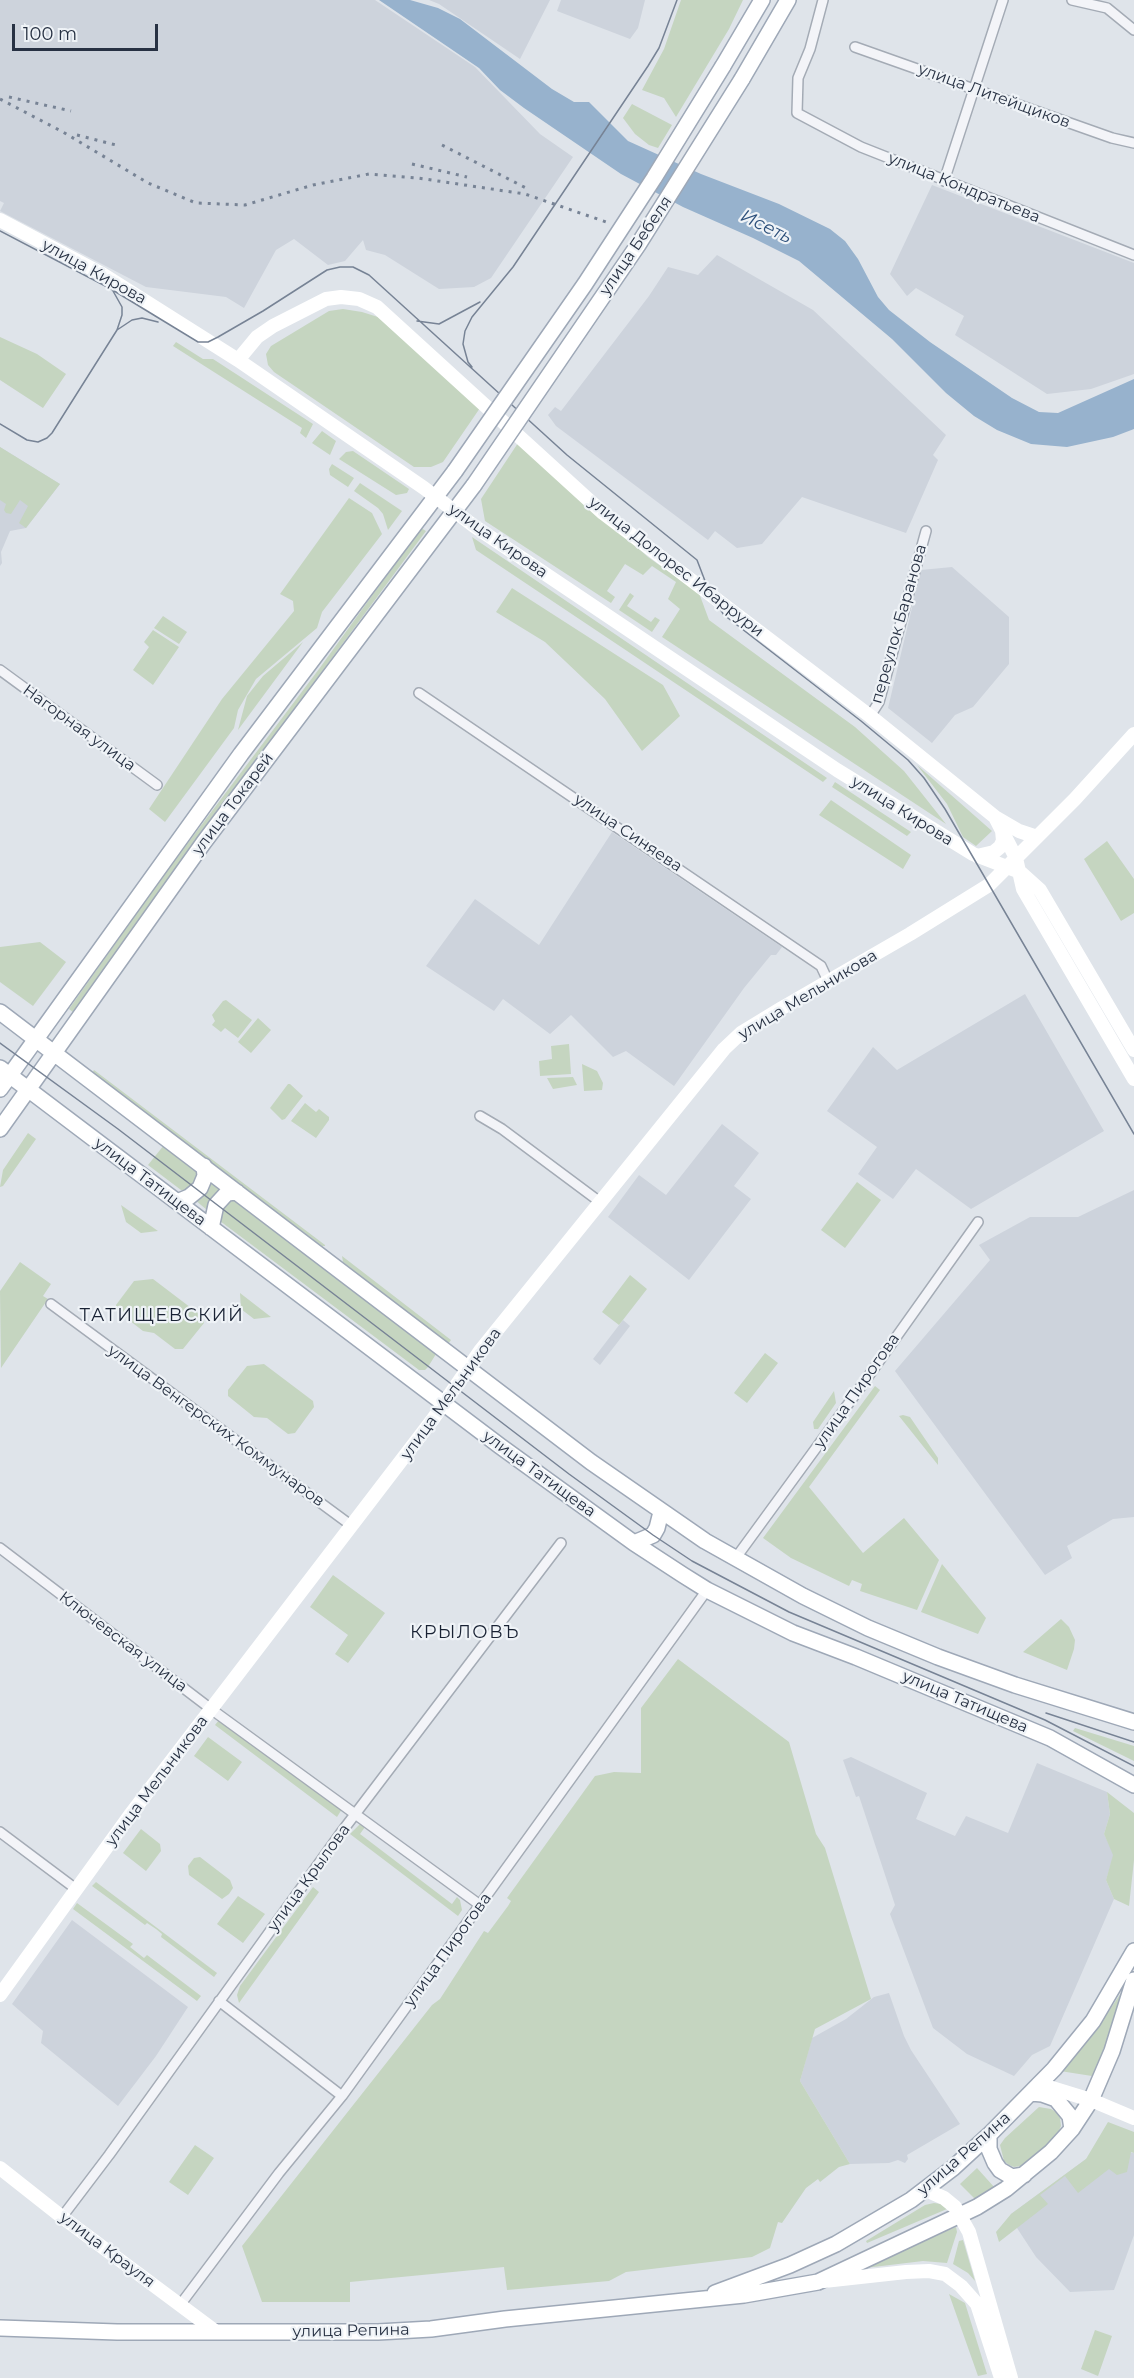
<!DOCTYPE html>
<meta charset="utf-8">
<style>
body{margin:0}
#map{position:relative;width:1134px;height:2378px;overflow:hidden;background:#dfe4ea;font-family:Montserrat,sans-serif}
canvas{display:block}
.scale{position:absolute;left:12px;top:24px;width:146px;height:27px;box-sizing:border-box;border:3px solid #273143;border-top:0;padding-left:8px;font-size:18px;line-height:21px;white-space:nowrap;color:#273143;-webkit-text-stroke:4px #eff3f7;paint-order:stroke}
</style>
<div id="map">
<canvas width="1134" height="2378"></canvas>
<div class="scale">100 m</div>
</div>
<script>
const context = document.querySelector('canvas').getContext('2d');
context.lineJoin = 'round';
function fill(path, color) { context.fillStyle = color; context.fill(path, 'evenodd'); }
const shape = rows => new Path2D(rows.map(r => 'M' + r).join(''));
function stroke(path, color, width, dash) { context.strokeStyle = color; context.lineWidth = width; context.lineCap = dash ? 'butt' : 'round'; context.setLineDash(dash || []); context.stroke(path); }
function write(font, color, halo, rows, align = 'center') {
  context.font = font + ' Montserrat,sans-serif'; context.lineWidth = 4.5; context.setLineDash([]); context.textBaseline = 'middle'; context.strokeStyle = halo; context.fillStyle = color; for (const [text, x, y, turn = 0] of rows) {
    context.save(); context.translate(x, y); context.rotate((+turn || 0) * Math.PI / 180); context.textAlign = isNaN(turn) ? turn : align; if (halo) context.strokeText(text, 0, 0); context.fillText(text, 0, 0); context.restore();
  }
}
fill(shape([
 [0,0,375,0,475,67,540,134,573,157,491,278,474,287,439,289,385,255,366,250,363,240,345,261,328,265,294,239,276,250,244,308,226,297,146,287,0,211,4,203,0,201],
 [429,0,550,0,520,59,439,4],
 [561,0,645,0,638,28,630,39,557,11],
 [932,185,1134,263,1134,374,1091,389,1047,394,955,335,964,316,916,288,907,296,890,274],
 [717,255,813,310,946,435,933,455,938,460,906,533,802,497,762,544,737,548,715,531,708,540,556,426,548,415,555,407,561,411,649,296,668,267,698,275],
 [0,447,60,484,26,528,10,531,1,552,2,563,0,566],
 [952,567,1009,617,1009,664,973,707,955,715,932,743,888,708,921,570],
 [612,832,782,947,776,955,771,955,744,988,674,1086,626,1051,613,1057,571,1015,550,1034,503,999,494,1011,426,966,475,899,539,945],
 [1025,994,1104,1131,971,1209,916,1169,893,1199,858,1174,877,1147,827,1111,873,1047,897,1070],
 [722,1124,759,1153,734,1186,751,1199,689,1280,608,1217,639,1175,666,1195],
 [1134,1190,1134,1517,1113,1519,1067,1546,1072,1558,1045,1575,895,1371,990,1260,979,1245,1030,1217,1078,1217],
 [623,1320,630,1326,600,1365,593,1359],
 [851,1757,927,1793,916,1819,955,1836,966,1816,1008,1833,1037,1763,1107,1792,1110,1814,1104,1834,1114,1855,1106,1880,1114,1899,1050,2046,1032,2055,1014,2076,967,2054,933,2028,890,1914,895,1905,859,1796,856,1797,843,1760],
 [72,1920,188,2007,156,2056,118,2106,41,2043,43,2031,12,2004],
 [889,1993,904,2036,911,2050,960,2124,907,2155,908,2159,905,2163,898,2160,889,2163,850,2164,800,2081,812,2038,846,2019,874,1997],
 [1101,2148,1134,2153,1134,2235,1114,2290,1070,2292,1036,2257,1017,2228,1009,2221,1011,2214]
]), '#cdd3dc');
fill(shape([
 [681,0,743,0,729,29,676,117,664,98,642,90,664,49],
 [632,104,672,125,658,148,649,145,635,134,623,118],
 [343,309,362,312,378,317,480,408,443,462,431,467,414,467,274,372,268,365,266,354,271,346,329,311],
 [0,337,37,354,66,374,43,408,0,380],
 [176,342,203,359,213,359,313,424,306,438,300,433,302,428,173,346],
 [322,431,336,441,330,455,312,443],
 [518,443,648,557,699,593,709,620,855,727,904,771,946,824,662,637,680,609,668,599,676,582,652,566,643,575,625,564,607,591,615,597,611,603,485,521,481,499],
 [0,447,60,484,26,528,19,523,28,506,20,500,11,514,6,513,4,510,6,504,0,500],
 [353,451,409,489,407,493,396,495,339,459,346,452],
 [332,464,354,478,348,487,330,475,329,469],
 [360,483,402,511,388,530,383,514,378,508,354,491],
 [349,498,372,513,382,534,322,612,317,628,256,679,238,710,234,728,165,822,149,809,222,699,294,611,293,601,280,594],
 [421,528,426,531,141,916,74,1013,69,1009,163,876,319,669],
 [472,537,827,778,823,782,476,550],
 [512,588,663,685,680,716,642,751,605,699,545,642,496,612],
 [630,593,634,596,627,606,651,622,655,617,660,620,652,632,619,610],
 [163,616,187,632,179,644,154,628],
 [153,630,179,647,153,685,133,670,149,647,144,642],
 [303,642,238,730,247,696,263,676],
 [917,765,992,831,976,846,963,837,947,804],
 [835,782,911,832,907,836,832,787],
 [831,800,911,855,903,869,819,815],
 [1107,841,1134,879,1134,913,1121,921,1084,859],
 [40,942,66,962,33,1006,0,982,0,947],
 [226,1000,252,1020,238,1038,225,1028,221,1032,212,1025,215,1021,212,1015,223,1001],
 [258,1018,271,1030,251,1053,238,1042],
 [569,1044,571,1074,540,1076,539,1061,552,1059,551,1046],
 [582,1064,597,1071,603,1083,602,1090,584,1091],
 [94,1070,325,1245,325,1246,322,1246,92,1073],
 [573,1077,577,1085,553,1089,547,1078],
 [288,1084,290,1084,303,1096,285,1119,282,1120,270,1108],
 [305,1103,316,1112,319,1109,329,1117,329,1120,316,1138,291,1121],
 [28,1133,36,1139,3,1186,0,1187,3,1170],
 [164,1145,198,1170,199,1180,186,1191,181,1190,148,1165],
 [210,1181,222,1190,208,1204,207,1210,195,1200],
 [857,1182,881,1200,845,1248,821,1230],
 [235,1199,433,1349,436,1354,428,1367,425,1370,419,1370,220,1221,218,1216,225,1200],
 [121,1205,158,1231,141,1233,126,1222],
 [342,1256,451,1340,448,1344,343,1262],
 [20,1262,51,1284,43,1296,48,1299,1,1368,0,1291],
 [630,1275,647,1289,619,1325,602,1312],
 [153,1279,203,1317,204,1323,183,1349,175,1349,154,1333,143,1331,116,1310,116,1305,134,1281],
 [240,1293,271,1317,254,1319,241,1309],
 [765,1353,778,1363,747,1403,734,1393],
 [264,1364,313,1401,314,1407,295,1433,288,1434,267,1418,254,1417,228,1396,228,1390,247,1366],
 [875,1386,880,1390,809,1487,863,1553,904,1518,939,1560,917,1610,860,1591,862,1584,852,1580,849,1586,791,1558,763,1538],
 [834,1391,836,1403,818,1429,814,1429,813,1422],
 [903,1415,910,1417,938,1458,938,1465,899,1416],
 [942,1564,986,1618,978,1634,921,1612],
 [333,1575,385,1613,348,1663,335,1654,348,1635,310,1607],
 [1061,1619,1069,1627,1075,1640,1074,1649,1067,1670,1023,1652],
 [678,1659,789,1742,816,1834,825,1848,871,1999,815,2029,800,2081,850,2164,839,2167,820,2182,818,2179,806,2188,782,2223,778,2222,770,2248,752,2257,626,2272,609,2281,507,2290,504,2267,350,2282,350,2302,262,2302,242,2246,432,2005,440,1999,484,1931,488,1933,508,1906,511,1901,507,1898,595,1776,614,1772,641,1773,641,1708],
 [219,1720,342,1809,337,1817,215,1725],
 [1075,1728,1134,1746,1134,1761,1073,1731],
 [208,1737,242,1762,228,1781,194,1756],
 [1107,1792,1134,1813,1134,1860,1129,1906,1114,1899,1106,1880,1113,1855,1104,1834,1110,1814],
 [360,1824,365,1827,360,1834,452,1904,457,1897,460,1900,462,1910,458,1916,350,1834],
 [141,1829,160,1844,161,1851,146,1871,123,1853],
 [200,1857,230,1880,233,1888,229,1894,222,1899,189,1875,188,1866,194,1858],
 [96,1882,217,1973,214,1977,161,1937,162,1934,156,1929,147,1923,145,1925,92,1886],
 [313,1887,319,1892,239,2003,237,1995,240,1986],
 [238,1896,265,1914,243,1943,217,1924],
 [77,1903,133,1944,130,1947,144,1958,147,1955,201,1996,197,2001,73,1909],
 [1123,1990,1112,2032,1092,2076,1060,2071,1092,2036],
 [1039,2107,1051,2109,1056,2112,1060,2118,1061,2126,1058,2133,1027,2165,1014,2167,1009,2165,1004,2161,1000,2145,1005,2138],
 [1108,2122,1134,2132,1134,2153,1131,2152,1127,2172,1117,2175,1109,2169,1078,2193,1065,2176,1040,2195,1048,2204,999,2242,996,2232,1011,2214,1086,2159],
 [195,2145,214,2158,188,2195,169,2182],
 [977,2168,995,2188,976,2200,960,2184],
 [934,2203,941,2204,947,2209,867,2243,866,2241,925,2205],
 [956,2227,957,2232,947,2263,923,2261,865,2268,865,2266],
 [963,2240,975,2281,968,2273,953,2264,959,2241],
 [949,2294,965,2303,987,2374,978,2376],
 [1095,2330,1112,2336,1098,2376,1081,2369]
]), '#c5d5c0');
fill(shape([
 [379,0,410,0,438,8,460,19,552,89,574,102,589,102,628,141,701,174,779,204,830,229,845,241,858,259,878,297,889,310,930,342,1012,398,1039,412,1058,413,1134,379,1134,429,1113,437,1067,447,1031,444,997,430,974,416,946,393,892,339,799,261,753,238,683,207,621,174,524,108,500,90,479,68]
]), '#97b2cd');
const street = shape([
 [823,0,810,49,798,78,797,113,861,147,1134,255],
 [1072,0,1107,8,1134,30],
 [855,47,1112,138,1134,143],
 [944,181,1003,0],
 [0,670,157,785],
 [419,693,821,966,828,981],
 [870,716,879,702,926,531],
 [480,1116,502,1129,600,1202],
 [51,1304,352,1526],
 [0,1548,211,1709,480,1905],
 [735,1559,865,1381,978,1222],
 [0,1832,76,1889],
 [219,2001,342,2096],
 [62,2217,109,2155,340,1834,561,1543],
 [180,2305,279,2173,342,2096,707,1590]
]);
const primary = shape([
 [723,66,762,0],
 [742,79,788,0],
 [0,1012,591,1462,705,1541,803,1596,868,1628,938,1657,1015,1685,1134,1722],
 [0,1068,500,1446,634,1543,683,1575,707,1590,793,1633,856,1657,1050,1738,1134,1785],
 [0,1089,241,754,455,471],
 [0,1129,204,842,474,485],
 [177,1202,189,1197,200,1188,205,1176,204,1166],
 [211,1228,216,1205,227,1193,237,1192],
 [634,1543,653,1535,657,1528,661,1512],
 [1031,2093,1042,2094,1056,2099,1070,2116,1072,2129],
 [989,2135,989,2149,995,2163,1000,2170,1012,2177,1024,2175],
 [715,2293,790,2265,836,2244,911,2200,953,2168,989,2135,1054,2069,1093,2021,1134,1951],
 [0,2328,117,2332,378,2332,431,2329,505,2319,744,2295,818,2282,977,2207,1006,2189,1051,2152,1072,2129,1091,2100,1112,2051,1134,1980]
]);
stroke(street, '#a4abb5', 12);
stroke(primary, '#9ea8b7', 18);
stroke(street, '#f3f4f8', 9);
stroke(shape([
 [0,220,102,274,238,360,424,488,474,526,837,770,973,854,1020,872,1040,890,1134,1050],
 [238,360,257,337,273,326,326,299,341,297,359,299,377,307,603,513,870,716,995,817,1016,858,1023,889,1134,1079],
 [995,817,1019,831,1037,837],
 [977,856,994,852,1000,847,1003,841,1002,830],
 [0,1995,130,1815,433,1419,480,1351,724,1049,741,1033,782,1008,910,934,989,885,1075,799,1134,734],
 [1039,2084,1091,2100,1134,2118],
 [0,2168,62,2217,215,2331],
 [926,2190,944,2198,955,2207,969,2232,1011,2378],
 [824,2281,906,2272,929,2271,945,2274,961,2286,977,2304,1001,2378]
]), '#fff', 14);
stroke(primary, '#fff', 15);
stroke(shape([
 [0,231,111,289,198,342,208,342,218,337,263,311,327,270,340,267,353,267,369,275,567,455,697,560,710,594,724,615,861,721,908,760,924,778,945,809,1134,1134],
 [417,321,439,324,480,302],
 [117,330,132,320,142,318,158,322],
 [472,367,468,362,463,344,465,331,472,317,513,267,648,66,659,48,677,0],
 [0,424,27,440,38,442,47,438,52,433,117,330,122,315,122,307,113,291],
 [0,1043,118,1129,569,1474,653,1535,692,1561,789,1612,1045,1720,1134,1766],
 [1046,1713,1134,1742]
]), '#778395', 1.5);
stroke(shape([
 [9,97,71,111],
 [0,99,63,132,148,183,196,203,245,205,313,185,369,174,418,178,525,194,609,223],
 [77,135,120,146],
 [442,145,530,190],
 [412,164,467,177]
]), '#778395', 3, [3, 6]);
const primaryBridge = shape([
 [455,471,585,284,654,178,723,66],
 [474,485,638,245,742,79]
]);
stroke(primaryBridge, '#9ea8b7', 18, []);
stroke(primaryBridge, '#fff', 15);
write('16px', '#273143', '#eff3f7', [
 ["улица Литейщиков",994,96,20],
 ["улица Кондратьева",964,188,22],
 ["улица Бебеля",636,246,-56],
 ["улица Кирова",94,272,29],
 ["улица Кирова",498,541,35],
 ["улица Долорес Ибаррури",676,567,38],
 ["переулок Баранова",899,624,-74],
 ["Нагорная улица",79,728,36],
 ["улица Токарей",233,804,-53],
 ["улица Кирова",902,811,32],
 ["улица Синяева",628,833,34],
 ["улица Мельникова",808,995,-31],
 ["улица Татищева",150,1182,37],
 ["улица Пирогова",857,1391,-55],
 ["улица Мельникова",451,1394,-54],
 ["улица Венгерских Коммунаров",216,1426,36],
 ["улица Татищева",539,1474,36],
 ["Ключевская улица",123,1642,37],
 ["улица Татищева",965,1702,23],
 ["улица Мельникова",157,1781,-53],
 ["улица Крылова",309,1878,-54],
 ["улица Пирогова",448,1950,-54],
 ["улица Репина",964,2154,-41],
 ["улица Крауля",107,2250,37],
 ["улица Репина",351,2331,-1]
]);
write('italic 18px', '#2d507b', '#eff3f7', [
 ["Исеть",766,227,26]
]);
context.letterSpacing = '1.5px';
write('18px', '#192234', '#eff3f7', [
 ["ТАТИЩЕВСКИЙ",162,1316],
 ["КРЫЛОВЪ",465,1633]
]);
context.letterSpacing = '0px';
</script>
